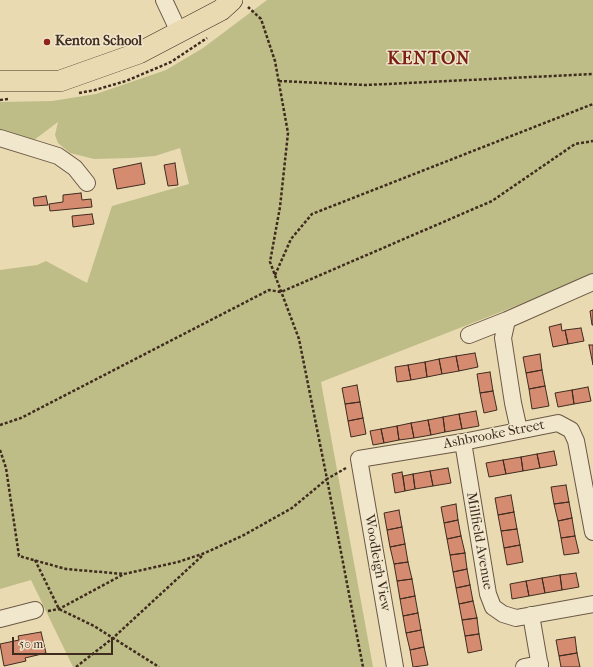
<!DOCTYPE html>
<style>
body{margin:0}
#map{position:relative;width:593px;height:667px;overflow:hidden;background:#e9dab2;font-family:"IM FELL French Canon",serif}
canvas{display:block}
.scale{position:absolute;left:12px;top:637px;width:101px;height:18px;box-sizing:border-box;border:2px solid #3f2c1f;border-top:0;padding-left:5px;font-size:12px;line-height:14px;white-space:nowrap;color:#3f2c1f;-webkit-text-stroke:3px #f1e7cd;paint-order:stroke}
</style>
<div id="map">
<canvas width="593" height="667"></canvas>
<div class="scale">50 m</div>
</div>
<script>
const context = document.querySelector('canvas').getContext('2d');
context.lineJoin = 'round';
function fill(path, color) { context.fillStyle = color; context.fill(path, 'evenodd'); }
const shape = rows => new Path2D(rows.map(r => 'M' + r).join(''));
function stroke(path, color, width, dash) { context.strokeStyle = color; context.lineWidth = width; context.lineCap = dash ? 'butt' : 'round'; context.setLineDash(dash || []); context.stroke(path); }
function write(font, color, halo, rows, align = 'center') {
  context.font = font + ' "IM FELL French Canon",serif'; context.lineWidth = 3; context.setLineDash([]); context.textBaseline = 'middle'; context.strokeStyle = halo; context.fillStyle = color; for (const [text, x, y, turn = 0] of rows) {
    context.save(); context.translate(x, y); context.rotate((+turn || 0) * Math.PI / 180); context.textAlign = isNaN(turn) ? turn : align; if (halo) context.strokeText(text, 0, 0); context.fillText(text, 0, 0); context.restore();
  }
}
fill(shape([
 [267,0,593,0,593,276,321,382,373,667,73,667,31,580,0,589,0,270,37,265,46,261,87,283,112,206,189,184,180,148,155,156,131,158,94,159,70,153,58,143,55,135,58,122,30,143,0,134,0,102,52,101,96,94,166,70,203,48]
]), '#bebd87');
const building = shape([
 [141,163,145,184,117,189,113,169,141,163],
 [175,163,178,185,168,186,164,165,175,163],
 [81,193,82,200,91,199,92,207,50,211,49,204,63,202,63,195,81,193],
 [46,196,48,205,34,206,33,198,46,196],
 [92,214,94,224,73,227,72,216,92,214],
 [593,310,593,325,592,325,590,311,593,310],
 [561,324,562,331,565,330,568,344,553,347,549,327,561,324],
 [581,328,584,341,568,344,565,330,581,328],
 [589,345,593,345,593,365,589,345],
 [475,353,478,367,459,371,456,356,475,353],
 [540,354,542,370,526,373,523,357,540,354],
 [456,356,459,371,442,374,439,359,456,356],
 [439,359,442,374,427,377,425,362,439,359],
 [425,362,427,377,411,380,408,365,425,362],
 [408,365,411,380,397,382,395,367,408,365],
 [542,370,545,386,529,389,526,373,542,370],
 [490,372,493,391,480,393,477,374,490,372],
 [357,385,360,402,345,404,342,388,357,385],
 [545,386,549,406,532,409,529,389,545,386],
 [588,387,591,401,574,404,572,390,588,387],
 [572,390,574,404,558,407,555,393,572,390],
 [493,391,497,410,484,413,480,393,493,391],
 [360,402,363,418,348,421,345,404,360,402],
 [476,411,479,426,462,429,459,414,476,411],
 [459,414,462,429,445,432,443,417,459,414],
 [443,417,445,432,431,435,428,420,443,417],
 [363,418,366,434,351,437,348,421,363,418],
 [428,420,431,435,414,438,411,423,428,420],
 [411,423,414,438,399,440,397,426,411,423],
 [397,426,399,440,384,443,381,429,397,426],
 [381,429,384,443,373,445,370,431,381,429],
 [554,451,557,465,540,468,537,454,554,451],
 [537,454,540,468,523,471,521,457,537,454],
 [521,457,523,471,506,474,503,460,521,457],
 [503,460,506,474,489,477,486,463,503,460],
 [448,468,451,483,433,486,430,471,448,468],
 [430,471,433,486,415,489,413,474,430,471],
 [402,472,405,491,395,493,392,474,402,472],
 [413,474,415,489,405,491,403,476,413,474],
 [566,485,569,502,554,504,551,487,566,485],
 [511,495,514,512,498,515,495,498,511,495],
 [569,502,572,518,558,521,554,504,569,502],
 [456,504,458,520,444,523,441,507,456,504],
 [399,510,402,527,387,530,384,513,399,510],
 [514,512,517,529,501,531,498,515,514,512],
 [572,518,575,536,561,538,558,521,572,518],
 [458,520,461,536,447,539,444,523,458,520],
 [402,527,405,544,390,547,387,530,402,527],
 [517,529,520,545,504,548,501,531,517,529],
 [461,536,465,553,450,555,447,539,461,536],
 [575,536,579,553,564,555,561,538,575,536],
 [405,544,408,562,394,564,390,547,405,544],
 [520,545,523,562,507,565,504,548,520,545],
 [465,553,467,569,453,572,450,555,465,553],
 [408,562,412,579,397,581,394,564,408,562],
 [467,569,470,585,456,588,453,572,467,569],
 [576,573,579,587,562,590,560,575,576,573],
 [560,575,562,590,545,593,542,578,560,575],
 [542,578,545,593,529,596,526,581,542,578],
 [412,579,415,596,400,599,397,581,412,579],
 [526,581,529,596,512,599,510,584,526,581],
 [470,585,473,601,459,604,456,588,470,585],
 [415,596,418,613,403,616,400,599,415,596],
 [473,601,477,618,462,620,459,604,473,601],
 [418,613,421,630,406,633,403,616,418,613],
 [477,618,479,634,465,636,462,620,477,618],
 [421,630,424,647,410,650,406,633,421,630],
 [41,632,46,653,25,658,26,661,4,666,0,644,19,640,18,636,41,632],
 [479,634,482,650,468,653,465,636,479,634],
 [575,637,577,653,559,656,556,640,575,637],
 [424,647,428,665,413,667,410,650,424,647],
 [577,653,580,667,561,667,559,656,577,653]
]);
fill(building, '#d48b6f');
stroke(building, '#3f2c1f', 1);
const minor = shape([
 [164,0,179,32],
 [0,138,58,156,75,168,87,183],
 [469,335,507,320],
 [519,430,513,403,503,338,507,320,593,282],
 [463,442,488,594,493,607,503,614,516,618,593,604],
 [531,615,540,667],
 [0,619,35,610],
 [395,667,359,459,463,442,558,423,571,430,576,441,593,532],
 [524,667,540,664]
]);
const major = shape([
 [0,81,60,81,139,53,221,10,232,0]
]);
stroke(minor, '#6a5844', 18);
stroke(major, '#3f2c1f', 22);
stroke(shape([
 [279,81,366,85,593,74],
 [79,93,95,90,126,81,171,62,207,38],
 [0,100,8,99],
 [275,275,291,239,312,214,593,104],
 [0,425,21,418,269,290,281,292,492,201,575,144,593,141],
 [0,450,6,468,19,556,66,569,124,574],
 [346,468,327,479,363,667],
 [35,560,59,609,94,626,159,667],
 [48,611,59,609,124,574,178,562,205,553,244,535,292,508,327,479,299,339,270,262,280,207,288,133,275,61,261,19,248,7],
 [76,667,113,638,203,555]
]), '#3f2c1f', 2.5, [3, 2]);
stroke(minor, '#f1e7cd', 16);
stroke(major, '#e9dab2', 21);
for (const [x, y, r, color] of [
 [47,42,4,"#8f2418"]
]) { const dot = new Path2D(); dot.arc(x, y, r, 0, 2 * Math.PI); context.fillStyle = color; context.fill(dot); stroke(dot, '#f1e7cd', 1.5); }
write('bold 14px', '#3f2c1f', '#f1e7cd', [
 ["Kenton School",55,42]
], 'left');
write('14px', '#3f2c1f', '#f1e7cd', [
 ["Ashbrooke Street",494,435,-11],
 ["Millfield Avenue",479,541,80],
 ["Woodleigh View",377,563,80]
]);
context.letterSpacing = '1px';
write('bold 18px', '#7a1f14', '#f1e7cd', [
 ["KENTON",429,60]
]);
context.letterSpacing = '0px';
</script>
